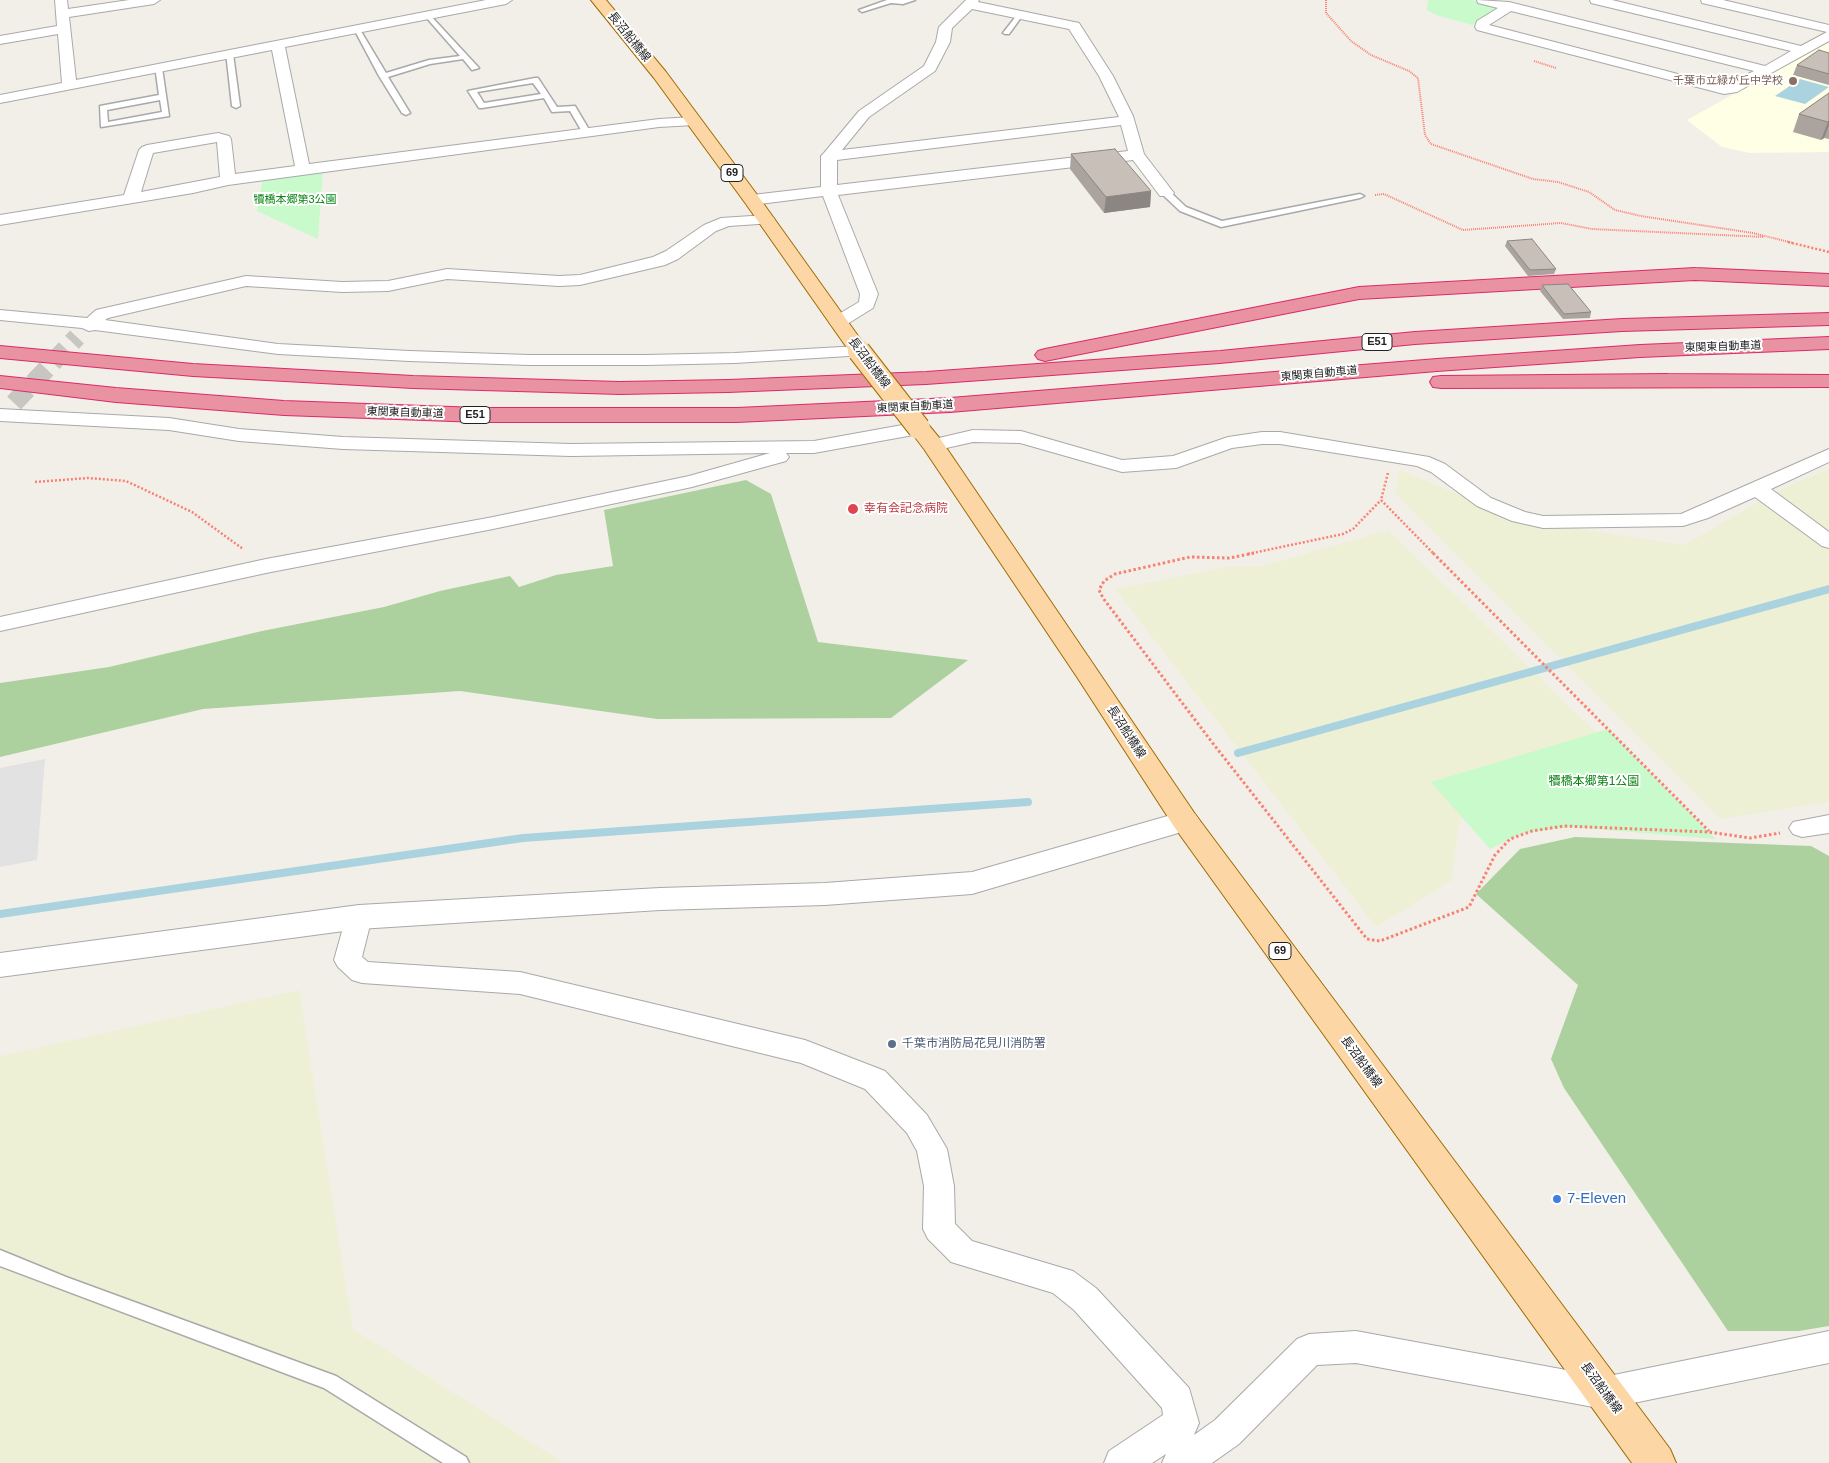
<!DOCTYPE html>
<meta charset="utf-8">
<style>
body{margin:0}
canvas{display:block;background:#f2efe9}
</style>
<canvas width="1829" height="1463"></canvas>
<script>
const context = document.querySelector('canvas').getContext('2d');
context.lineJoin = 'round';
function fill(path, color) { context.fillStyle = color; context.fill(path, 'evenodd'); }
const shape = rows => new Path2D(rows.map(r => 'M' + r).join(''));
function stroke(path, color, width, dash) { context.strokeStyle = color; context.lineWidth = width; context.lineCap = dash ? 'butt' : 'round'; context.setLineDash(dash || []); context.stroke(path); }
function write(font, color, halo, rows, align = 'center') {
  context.font = font + ' Helvetica,"Noto Sans JP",sans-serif'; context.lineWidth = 4; context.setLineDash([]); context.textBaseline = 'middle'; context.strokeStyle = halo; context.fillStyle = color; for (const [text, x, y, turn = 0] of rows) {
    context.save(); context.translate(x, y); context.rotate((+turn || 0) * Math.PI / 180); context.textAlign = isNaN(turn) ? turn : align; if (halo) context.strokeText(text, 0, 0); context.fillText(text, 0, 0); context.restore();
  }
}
fill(shape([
 [1829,41,1829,152,1750,153,1722,147,1687,120]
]), '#ffffe5');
fill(shape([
 [1829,469,1829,802,1720,819,1395,493,1400,470,1520,520,1684,545,1783,488],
 [1388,530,1679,813,1526,797,1460,820,1451,881,1376,927,1115,589,1226,567,1259,567],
 [299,990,353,1329,564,1463,0,1463,0,1056]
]), '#eef0d5');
fill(shape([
 [746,480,771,494,818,642,968,660,891,718,657,719,460,691,203,709,0,757,0,683,109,667,262,631,384,607,440,591,510,576,519,587,556,575,613,566,604,510],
 [1575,837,1811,846,1829,856,1829,1326,1799,1331,1728,1331,1564,1088,1551,1059,1578,985,1476,894,1520,849]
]), '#add19e');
fill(shape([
 [1428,0,1472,0,1499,8,1472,25,1436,15,1427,10],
 [323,170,318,239,257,211,263,178],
 [1608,729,1716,839,1571,827,1523,833,1490,849,1431,782]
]), '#c8facc');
fill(shape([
 [45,759,37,860,0,867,0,768]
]), '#e2e2e2');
fill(shape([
 [1800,79,1829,87,1805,104,1775,96]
]), '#aad3df');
stroke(shape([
 [1238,753,1829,589],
 [0,914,523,838,1028,802]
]), '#aad3df', 8);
stroke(shape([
 [14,403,77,337]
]), '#c8c6c1', 19, [19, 9]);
const service = shape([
 [887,0,915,0,903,4,891,3,862,12,859,10,887,0],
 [425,14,429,14,479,68,472,70,463,59,430,64,388,77,410,113,406,115,402,113,379,76,354,29,359,28,386,73,429,60,460,56,425,16,425,14],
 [1017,15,1022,16,1009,34,1005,34,1003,33,1017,15],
 [226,52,233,54,240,106,236,108,232,106,226,52],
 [155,66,162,68,169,116,101,127,100,106,159,95,155,66],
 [160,100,162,112,108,122,107,110,160,100],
 [535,78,538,78,557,107,575,106,591,133,590,135,584,135,570,111,552,112,544,98,482,108,479,108,468,91,535,78],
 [533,83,541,94,484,103,477,92,533,83],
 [1163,191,1169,191,1186,207,1222,221,1360,194,1364,196,1360,198,1221,227,1180,211,1163,195,1163,191],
 [0,1250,66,1277,336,1376,466,1457,469,1463,443,1463,324,1388,0,1266,0,1250]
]);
const minor = shape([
 [55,0,67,0,68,9,129,0,160,0,154,4,69,17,76,80,486,0,512,0,506,4,285,47,309,164,659,119,694,117,699,118,701,121,699,124,694,125,659,127,228,185,193,193,0,225,0,215,124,195,139,150,142,147,147,145,218,133,229,136,231,139,235,174,295,166,272,50,0,103,0,95,62,83,58,34,0,44,0,36,57,26,55,0],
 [217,142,220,177,141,192,153,153,217,142],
 [966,0,979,0,978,2,1079,23,1113,76,1133,116,1144,154,1174,193,1172,196,1160,196,1133,160,838,195,878,294,873,308,844,326,838,327,832,326,829,322,832,318,859,302,860,294,823,196,752,205,746,203,744,200,746,197,752,195,821,187,821,156,824,153,859,111,924,66,936,42,939,27,966,0],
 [972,9,1069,29,1099,76,1119,117,842,150,869,117,935,71,950,42,952,28,972,9],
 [1121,125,1128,151,837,185,837,160,1121,125],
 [1477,0,1509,2,1765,66,1791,51,1591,3,1590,0,1612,0,1801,46,1827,32,1702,3,1701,0,1723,0,1829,25,1829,41,1737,92,1724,94,1477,30,1475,27,1477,21,1498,8,1478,3,1477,0],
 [1511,11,1754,71,1724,86,1489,25,1511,11],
 [767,215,773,217,775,220,773,223,729,226,716,231,678,259,665,265,580,285,559,286,447,279,388,291,342,292,246,286,108,318,105,320,278,344,409,351,529,355,646,355,735,353,859,346,865,347,868,351,865,355,735,363,646,365,529,365,409,361,278,354,95,330,89,331,82,328,0,320,0,310,87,318,96,310,246,276,342,282,388,281,447,269,559,276,580,275,653,257,666,251,704,225,721,218,767,215],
 [0,409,169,418,239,429,343,437,571,444,814,441,919,422,926,424,929,428,926,432,919,434,814,453,786,453,789,457,786,461,692,487,493,529,266,573,0,631,0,617,266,559,493,517,689,476,770,453,571,456,343,449,239,441,169,430,0,421,0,409],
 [973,430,1021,431,1122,460,1173,456,1228,437,1262,432,1280,432,1429,457,1445,464,1491,498,1525,512,1543,516,1681,514,1829,449,1829,462,1771,489,1829,532,1829,548,1822,546,1755,497,1708,518,1683,526,1543,528,1512,521,1477,506,1431,472,1417,466,1280,444,1262,444,1232,448,1176,468,1122,472,1020,443,973,442,933,451,926,449,923,445,926,441,973,430],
 [1829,815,1829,833,1802,837,1793,834,1789,828,1793,822,1829,815],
 [359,907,368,910,372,917,362,957,368,962,520,972,805,1040,885,1071,927,1115,947,1149,954,1186,955,1224,972,1241,1073,1271,1096,1288,1189,1388,1199,1423,1194,1435,1215,1420,1297,1339,1309,1334,1356,1331,1604,1377,1829,1331,1829,1363,1604,1409,1356,1363,1317,1365,1239,1444,1212,1463,1162,1463,1166,1454,1152,1463,1104,1463,1109,1451,1163,1415,1162,1408,1074,1310,1053,1293,951,1262,928,1239,923,1229,924,1186,917,1151,907,1133,865,1089,801,1063,520,994,362,983,352,980,338,967,334,960,346,917,350,910,359,907]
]);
const tertiary = shape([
 [1185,811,1195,814,1200,821,1195,828,972,894,825,905,660,910,359,929,0,977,0,953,359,905,660,888,825,883,972,872,1185,811]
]);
const primary = shape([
 [591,0,606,0,666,72,758,196,866,347,869,351,866,355,859,357,852,355,746,204,654,78,591,0],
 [919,421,927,423,941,440,1195,814,1670,1449,1676,1463,1632,1463,1175,828,1077,677,924,449,908,428,911,423,919,421]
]);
const motorway = shape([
 [1695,268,1829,274,1829,286,1695,280,1359,299,1045,361,1038,359,1035,355,1038,351,1045,349,1359,287,1695,268],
 [1829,313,1829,325,1622,331,1415,344,1220,363,926,384,728,392,620,394,413,388,193,376,0,358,0,346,193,364,413,376,620,382,728,380,926,372,1220,351,1415,332,1622,319,1829,313],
 [1829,337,1829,349,1640,357,1437,371,950,412,737,422,480,422,284,415,116,402,0,388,0,376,116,388,284,401,480,408,737,408,950,398,1437,359,1640,345,1829,337],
 [1668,374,1829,375,1829,387,1441,388,1433,387,1430,382,1433,377,1441,376,1668,374]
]);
stroke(service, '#a9a9a9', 3);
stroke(minor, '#a9a9a9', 2);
stroke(tertiary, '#a9a9a9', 2);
stroke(primary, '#a06b00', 2);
stroke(motorway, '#dc2a67', 2);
stroke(shape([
 [1326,0,1326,13,1351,41,1371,55,1409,71,1418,78,1425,135,1431,144,1533,179,1558,182,1589,192,1615,210,1641,216,1753,233,1793,243],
 [1534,61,1556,68],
 [1375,195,1384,194,1463,230,1561,223,1592,229,1764,237]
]), '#fa8072', 2, [1, 1]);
stroke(shape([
 [1788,242,1829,252],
 [1388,473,1381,500,1434,554],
 [35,482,88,478,126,481,192,512,243,549],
 [1248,554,1343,534,1353,529,1381,500]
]), '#fa8072', 2.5, [2, 2]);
stroke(shape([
 [1254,553,1229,558,1190,557,1115,574,1104,581,1099,590,1103,598,1211,741,1367,939,1380,941,1469,907,1495,855,1510,839,1532,831,1564,826,1709,832,1750,838,1780,833],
 [1433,553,1709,831]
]), '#fa8072', 3, [2.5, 2.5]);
fill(service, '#fff');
fill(minor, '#fff');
fill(tertiary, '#fff');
fill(primary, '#fcd6a4');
fill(motorway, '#e892a2');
const primaryBridge = shape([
 [859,351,919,428]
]);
stroke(primaryBridge, '#a06b00', 24, []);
stroke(primaryBridge, '#fcd6a4', 22);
fill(shape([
 [1829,53,1829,85,1793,75,1797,65],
 [1829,93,1829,139,1824,138,1821,140,1793,132,1799,114],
 [1071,154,1151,191,1150,207,1104,213,1070,169],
 [1507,241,1556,269,1554,274,1528,276,1505,246],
 [1542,285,1591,312,1590,318,1563,319,1540,291]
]), '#aba49e');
fill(shape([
 [1829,121,1829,125,1824,138,1821,140,1828,122],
 [1151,191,1150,207,1104,213,1106,197]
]), '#8b8681');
const building = shape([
 [1819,50,1829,53,1829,74,1797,65,1819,50],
 [1829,93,1829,121,1828,122,1799,114,1829,93],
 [1115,149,1151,191,1106,197,1071,154,1115,149],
 [1532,239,1556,269,1530,270,1507,241,1532,239],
 [1568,284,1591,312,1564,314,1542,285,1568,284]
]);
fill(building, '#c7bfb8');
stroke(building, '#8b8681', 1);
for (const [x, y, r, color] of [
 [1793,81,5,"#8d6e63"],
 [853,509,6,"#e0444e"],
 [892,1044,5,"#5c6f8a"],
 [1557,1199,5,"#3f7fe0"]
]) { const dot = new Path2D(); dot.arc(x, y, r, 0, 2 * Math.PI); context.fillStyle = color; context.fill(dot); stroke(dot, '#fff', 2); }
write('11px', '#785e54', '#fff', [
 ["千葉市立緑が丘中学校",1783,81]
], 'right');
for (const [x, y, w] of [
 [732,173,22],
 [1377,342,30],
 [475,415,30],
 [1280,951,22]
]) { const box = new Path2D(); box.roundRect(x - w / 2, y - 8.5, w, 17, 4); context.fillStyle = '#fff'; context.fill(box); stroke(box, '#222', 1); }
write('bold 11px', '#222', null, [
 ["69",732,173],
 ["E51",1377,342],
 ["E51",475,415],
 ["69",1280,951]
]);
write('11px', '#0c8416', '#fff', [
 ["犢橋本郷第3公園",295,200]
]);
write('11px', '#222', '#fff', [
 ["東関東自動車道",1723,347,-2],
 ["東関東自動車道",1319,374,-5],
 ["東関東自動車道",915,407,-3],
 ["東関東自動車道",405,413,2]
]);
write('12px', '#222', '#fff', [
 ["長沼船橋線",629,37,51],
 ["長沼船橋線",869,363,53],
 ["長沼船橋線",1126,732,57],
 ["長沼船橋線",1361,1062,54],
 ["長沼船橋線",1601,1388,54]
]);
write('12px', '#be3a42', '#fff', [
 ["幸有会記念病院",864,509]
], 'left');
write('12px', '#0c8416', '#fff', [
 ["犢橋本郷第1公園",1594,782]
]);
write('12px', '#4e5e75', '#fff', [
 ["千葉市消防局花見川消防署",902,1044]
], 'left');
write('15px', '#366cbe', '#fff', [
 ["7-Eleven",1567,1199]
], 'left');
</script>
